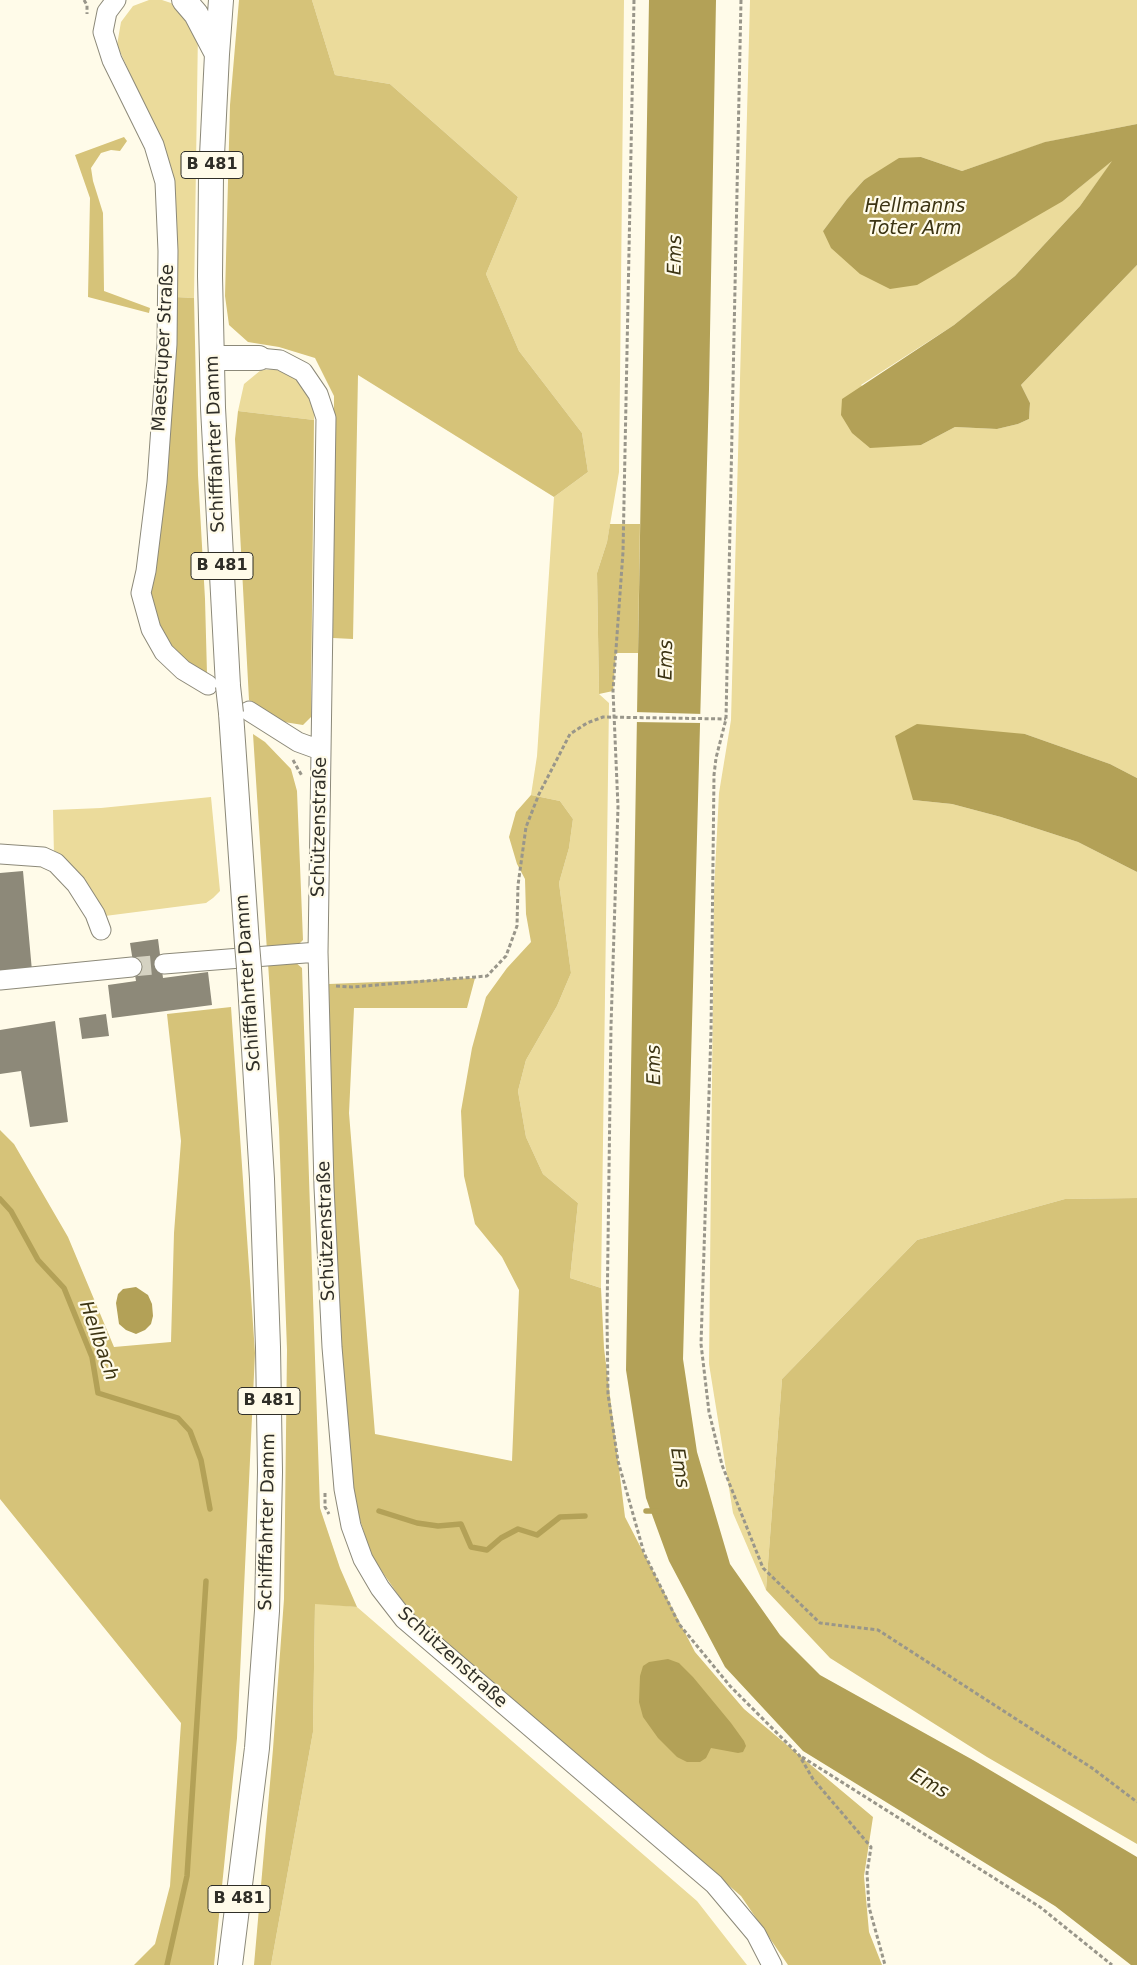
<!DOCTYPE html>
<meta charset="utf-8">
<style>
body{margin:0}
canvas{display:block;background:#fffbe9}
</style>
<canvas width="1137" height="1965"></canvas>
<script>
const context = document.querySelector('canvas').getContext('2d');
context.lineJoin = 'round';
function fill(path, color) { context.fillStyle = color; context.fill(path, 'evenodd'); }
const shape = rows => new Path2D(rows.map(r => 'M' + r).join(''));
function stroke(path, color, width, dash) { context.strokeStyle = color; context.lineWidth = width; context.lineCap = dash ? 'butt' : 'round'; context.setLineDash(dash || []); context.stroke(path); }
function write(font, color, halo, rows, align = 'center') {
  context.font = font + ' "DejaVu Sans",sans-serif'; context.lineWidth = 4.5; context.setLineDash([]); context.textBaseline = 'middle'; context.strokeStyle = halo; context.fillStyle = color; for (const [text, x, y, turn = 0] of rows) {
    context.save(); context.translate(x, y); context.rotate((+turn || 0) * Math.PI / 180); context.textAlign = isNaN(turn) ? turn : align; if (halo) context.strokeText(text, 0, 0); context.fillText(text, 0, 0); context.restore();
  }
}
fill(shape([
 [149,0,162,0,174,4,198,31,194,298,175,297,176,194,163,146,117,45,121,22,133,6],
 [312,0,624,0,619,472,607,542,597,573,599,694,609,703,601,1288,570,1278,578,1203,543,1174,526,1137,518,1091,526,1060,557,1006,571,973,559,883,569,848,573,819,560,801,531,795,537,756,554,497,588,472,582,433,519,351,486,274,518,197,390,84,335,75],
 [750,0,1137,0,1137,124,1046,142,962,171,921,157,864,180,847,199,823,231,1063,201,1114,159,1080,206,1015,276,954,325,861,385,921,445,955,427,997,429,1018,424,1029,419,1030,403,1021,385,1137,265,1137,778,1110,764,1025,734,913,800,952,804,1001,817,1078,842,1137,872,1137,1198,1065,1199,917,1240,782,1379,766,1590,733,1513,709,1364,714,891,719,793,731,720],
 [282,369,303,384,315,404,314,420,238,411,244,384,261,370],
 [211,797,220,891,213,898,206,903,105,916,54,856,53,810,101,808],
 [315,1603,357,1607,697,1901,747,1965,271,1965,313,1732]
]), '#ebdb9b');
fill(shape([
 [239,0,312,0,335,75,390,84,518,197,486,274,519,351,582,433,588,472,554,497,358,375,353,639,333,638,334,396,315,358,279,347,248,342,229,325,225,296,230,105],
 [124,137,127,141,120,151,111,150,101,153,91,168,93,181,103,213,104,291,150,308,149,313,88,297,90,198,75,155],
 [175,297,194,298,198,475,205,599,207,674,186,662,168,642,158,625,149,589],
 [238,411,314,420,311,703,311,717,303,725,284,722,249,700,235,439],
 [610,524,640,524,638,653,616,653,613,691,599,694,597,573,607,542],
 [253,734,265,742,291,769,297,791,303,940,298,945,267,951],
 [531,795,560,801,573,819,569,848,559,883,571,973,557,1006,526,1060,518,1091,526,1137,543,1174,578,1203,570,1278,601,1288,604,1348,625,1517,695,1652,744,1709,873,1817,864,1876,869,1932,882,1965,788,1965,741,1896,408,1609,372,1557,350,1489,340,1349,332,1186,329,984,475,978,467,1008,354,1008,349,1113,375,1434,512,1461,519,1290,502,1257,475,1224,464,1176,461,1111,472,1048,486,997,507,968,531,942,526,914,525,879,517,864,509,837,516,812],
 [295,962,302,968,320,1508,340,1568,357,1607,315,1604,313,1732,271,1965,254,1965,273,1749,284,1599,287,1350,279,1129,268,963],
 [231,1007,255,1353,237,1738,214,1965,134,1965,155,1944,170,1886,181,1723,0,1499,0,1130,14,1144,68,1237,114,1347,171,1342,174,1233,181,1141,167,1014],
 [1137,1198,1137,1844,987,1757,830,1658,766,1590,782,1379,917,1240,1065,1199]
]), '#d6c379');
fill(shape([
 [649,0,716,0,709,389,683,1359,697,1452,730,1564,780,1635,820,1675,973,1760,1137,1857,1137,1965,1131,1965,1055,1906,803,1751,725,1667,669,1561,646,1498,626,1370],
 [1137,124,1137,265,1021,385,1030,403,1029,419,1018,424,997,429,955,427,921,445,870,448,852,433,841,415,842,399,954,325,1015,276,1080,206,1112,161,1063,201,1006,234,917,285,890,289,860,274,831,248,823,231,847,199,864,180,899,158,921,157,962,171,1045,142],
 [917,724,1025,734,1110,764,1137,778,1137,872,1078,842,1001,817,952,804,913,800,895,736],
 [136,1287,148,1295,152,1304,153,1316,151,1324,145,1330,136,1334,126,1330,119,1324,116,1303,118,1294,123,1289],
 [668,1659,679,1663,693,1677,731,1723,744,1741,746,1746,743,1752,738,1753,711,1748,706,1758,700,1762,687,1762,677,1757,658,1738,643,1717,639,1702,640,1676,643,1666,649,1662]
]), '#b3a157');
fill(shape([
 [634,712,703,714,702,723,634,722]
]), '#fffbe9');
stroke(shape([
 [0,1199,11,1211,38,1260,64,1288,92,1357,98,1393,178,1418,190,1431,201,1460,210,1509],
 [379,1511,417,1523,438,1526,461,1524,471,1547,487,1550,501,1538,518,1529,537,1535,560,1517,585,1516],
 [646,1511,659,1511],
 [167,1965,187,1876,206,1581]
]), '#b3a157', 5.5);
fill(shape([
 [23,871,32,971,0,974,0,873],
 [158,939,163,978,208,972,212,1005,112,1018,108,985,136,981,130,943],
 [106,1014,109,1036,82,1039,79,1018],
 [55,1021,68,1122,30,1127,21,1071,0,1074,0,1030]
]), '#8d8979');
stroke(shape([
 [132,967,164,964]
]), '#d5d2c2', 19, [19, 9]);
const minor = shape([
 [116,0,107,12,103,32,112,60,154,145,165,182,168,251,167,344,157,482,146,571,141,593,151,629,164,652,183,670,208,685],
 [259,358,280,360,303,372,318,394,326,418,318,952,324,1187,332,1347,344,1489,351,1526,363,1559,380,1588,404,1619,714,1884,756,1934,772,1965],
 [249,711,298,742,320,750],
 [0,854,43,857,56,863,76,884,95,914,101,930],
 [164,964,318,952],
 [0,980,132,967]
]);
const major = shape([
 [184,0,196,14,217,54],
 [221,0,217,54,211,176,210,276,213,408,228,686],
 [212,358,259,358],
 [231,713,247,944],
 [230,1965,257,1748,267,1611,270,1472,268,1347,262,1179,249,968]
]);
stroke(minor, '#8c8979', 21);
stroke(major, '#8c8979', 26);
stroke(shape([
 [84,0,87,5,87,14],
 [634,0,623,552,613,691,618,807,611,1026,607,1317,608,1394,618,1461,644,1553,679,1624,730,1686,799,1755,813,1779,871,1847,867,1873,869,1907,885,1965],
 [741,0,726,719,716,758,714,775,711,1031,701,1344,709,1412,722,1465,763,1568,820,1623,878,1630,1092,1768,1137,1802],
 [293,760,302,776],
 [336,986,352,987,487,976,506,956,517,926,518,885,526,827,539,794,570,734,587,723,603,717,726,719],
 [325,1493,325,1507,329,1514],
 [802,1757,1040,1907,1112,1965]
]), '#99968a', 3, [4, 2.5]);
stroke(minor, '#fff', 19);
stroke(major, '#fff', 24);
const majorBridge = shape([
 [228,686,231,713],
 [247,944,249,968]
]);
stroke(majorBridge, '#8c8979', 26, []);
stroke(majorBridge, '#fff', 24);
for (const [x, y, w] of [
 [212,165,62],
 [222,566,62],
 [269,1401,62],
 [239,1899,62]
]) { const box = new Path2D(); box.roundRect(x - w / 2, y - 13.5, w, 27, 4); context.fillStyle = '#fffbe9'; context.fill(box); stroke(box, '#2f2e27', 1); }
write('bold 16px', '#2f2e27', null, [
 ["B 481",212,165],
 ["B 481",222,566],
 ["B 481",269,1401],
 ["B 481",239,1899]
]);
write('18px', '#2f2e27', '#fffbe9', [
 ["Maestruper Straße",164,348,-87],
 ["Schifffahrter Damm",216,444,-92],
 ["Schützenstraße",320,827,-89],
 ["Schifffahrter Damm",249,983,-94],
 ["Schützenstraße",327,1231,-92],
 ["Schifffahrter Damm",268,1522,-89],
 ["Schützenstraße",452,1658,42]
]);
write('italic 19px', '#3c3413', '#fffbe9', [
 ["Hellmanns",915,207],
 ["Toter Arm",915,229],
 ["Ems",676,255,-89],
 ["Ems",667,660,-89],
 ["Ems",655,1065,-91],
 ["Hellbach",98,1341,71],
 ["Ems",679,1468,81],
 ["Ems",929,1784,30]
]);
</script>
